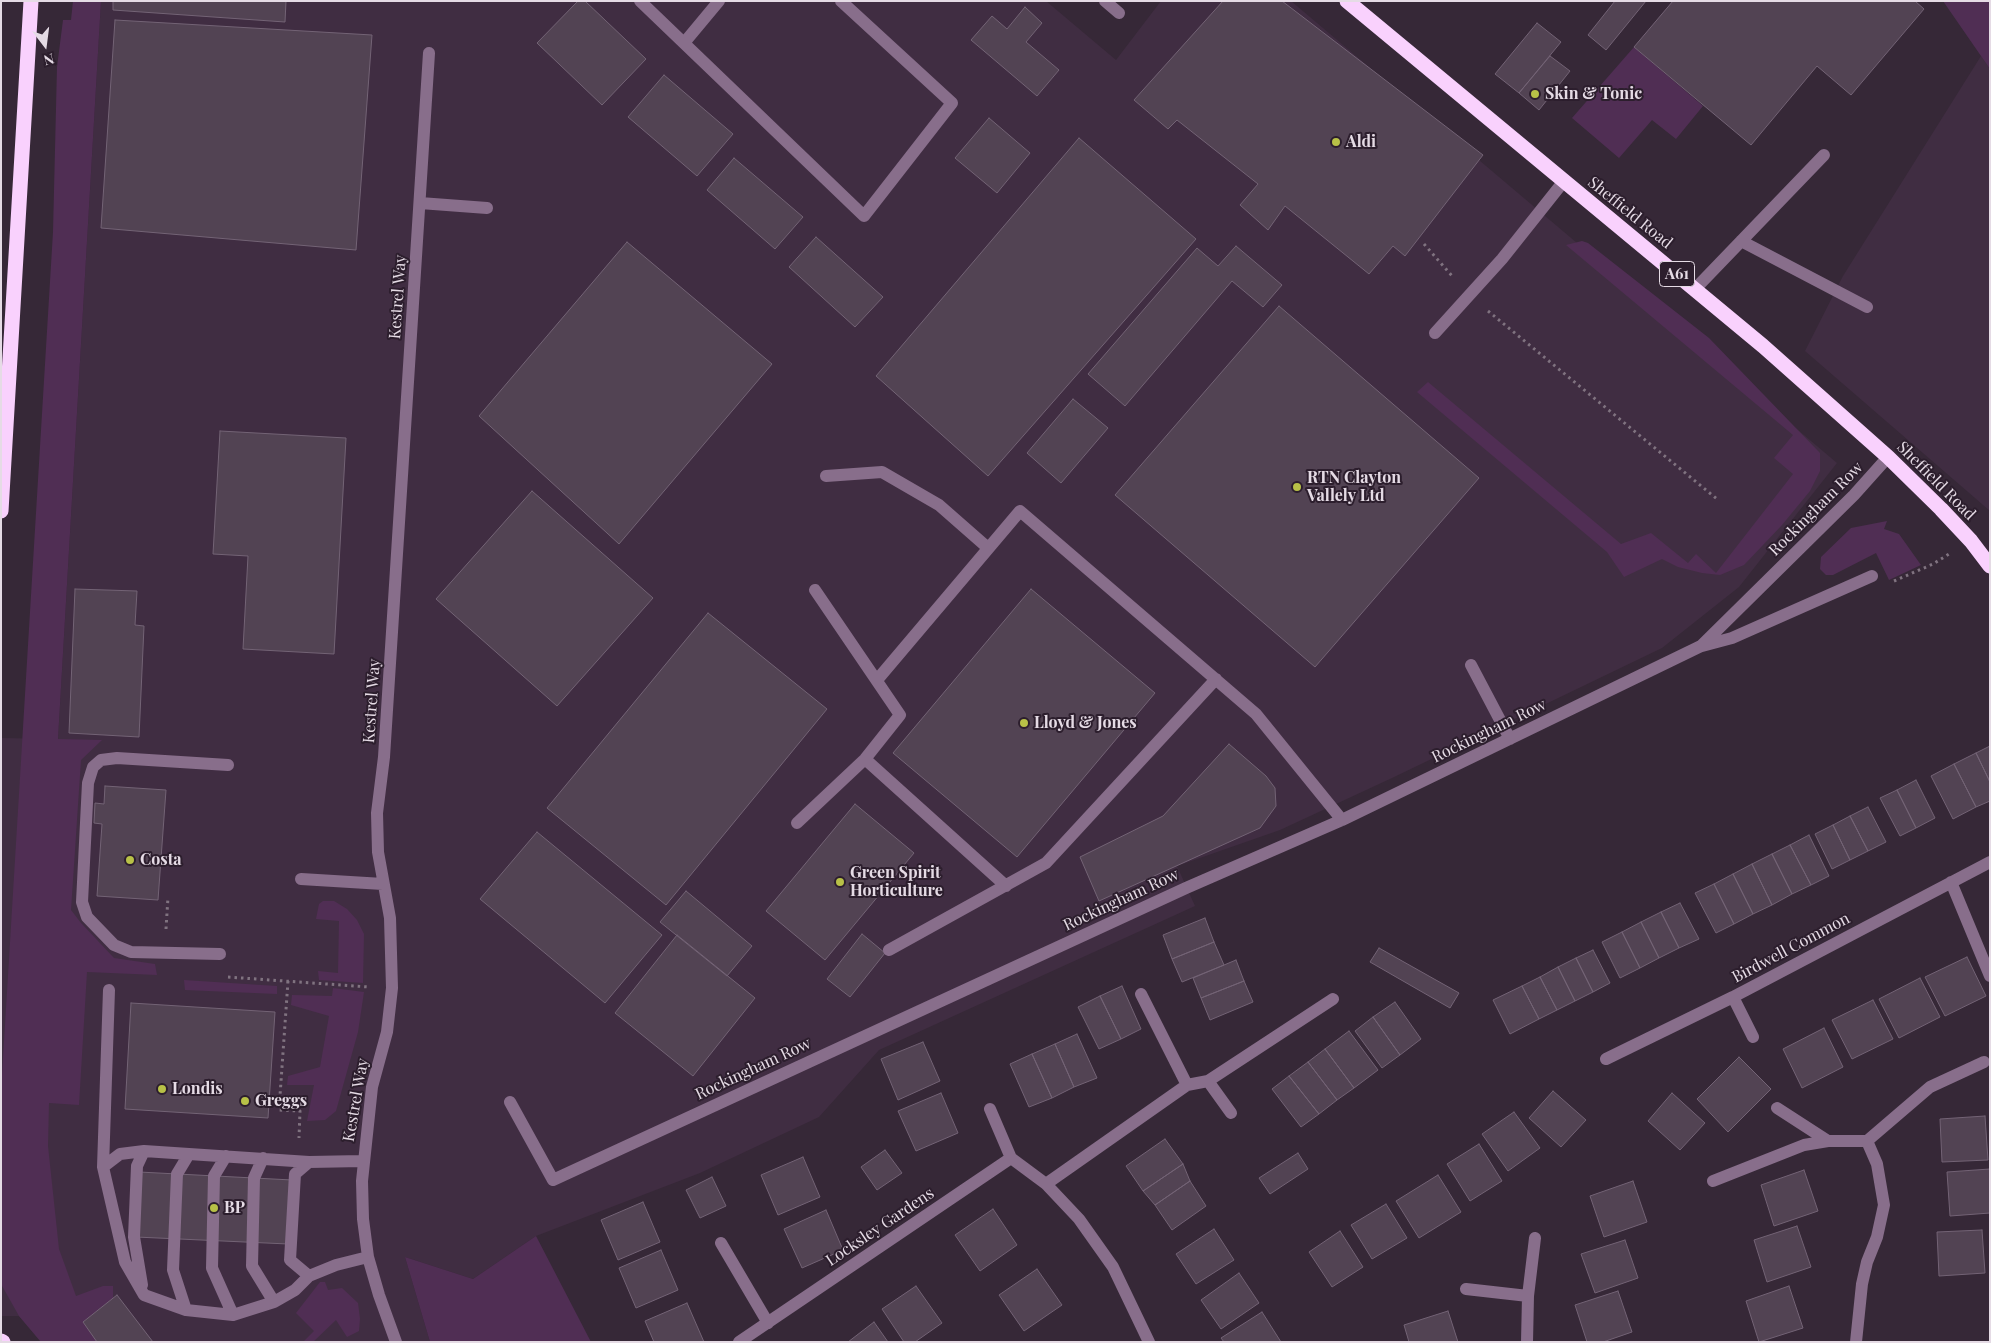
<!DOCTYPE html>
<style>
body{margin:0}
#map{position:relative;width:1991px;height:1343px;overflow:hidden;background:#362837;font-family:"Playfair Display",serif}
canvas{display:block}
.frame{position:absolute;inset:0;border:2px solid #e5dbe5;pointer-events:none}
.north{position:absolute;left:20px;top:20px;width:50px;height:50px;-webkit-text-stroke:4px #2c1e2d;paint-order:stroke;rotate:165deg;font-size:14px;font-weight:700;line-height:20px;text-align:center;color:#e5dbe5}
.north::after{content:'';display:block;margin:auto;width:18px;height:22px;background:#e5dbe5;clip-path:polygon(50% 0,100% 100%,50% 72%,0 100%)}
</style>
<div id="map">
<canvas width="1991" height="1343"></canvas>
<div class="frame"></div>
<div class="north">N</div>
</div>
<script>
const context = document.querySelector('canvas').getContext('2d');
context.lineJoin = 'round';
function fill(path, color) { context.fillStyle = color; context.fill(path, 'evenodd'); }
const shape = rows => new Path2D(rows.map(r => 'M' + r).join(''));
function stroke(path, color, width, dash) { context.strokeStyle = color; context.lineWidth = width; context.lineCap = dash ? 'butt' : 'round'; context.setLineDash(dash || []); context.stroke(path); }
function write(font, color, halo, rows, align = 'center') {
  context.font = font + ' "Playfair Display",serif'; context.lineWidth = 4; context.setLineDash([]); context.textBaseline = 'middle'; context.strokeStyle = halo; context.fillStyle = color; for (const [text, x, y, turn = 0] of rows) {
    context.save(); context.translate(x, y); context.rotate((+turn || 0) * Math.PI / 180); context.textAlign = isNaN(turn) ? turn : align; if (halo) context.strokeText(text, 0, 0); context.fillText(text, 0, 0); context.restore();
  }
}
fill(shape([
 [101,1,1046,1,1116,60,1161,1,1291,1,1837,463,1739,587,1662,648,1392,778,1280,830,1177,866,1195,906,879,1050,819,1117,700,1173,536,1236,473,1279,405,1257,430,1342,41,1342,19,1316,1,1316,1,738,58,739],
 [1981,56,1990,69,1990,511,1805,351,1843,276]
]), '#402d42');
fill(shape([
 [73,1,101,1,58,739,102,740,81,760,71,910,81,923,114,958,155,964,157,975,87,972,79,1105,49,1103,48,1146,59,1249,76,1296,103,1286,113,1286,113,1298,83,1322,97,1342,41,1342,19,1316,1,1284,1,1091,53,232,57,67,63,20,71,20],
 [1943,1,1990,1,1990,69,1981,56],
 [1634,47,1703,106,1676,139,1652,120,1619,158,1572,118],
 [1582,241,1588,243,1709,338,1820,453,1820,471,1810,491,1782,525,1744,565,1720,575,1702,573,1678,567,1662,559,1624,577,1607,552,1417,392,1428,382,1621,544,1651,533,1688,563,1696,554,1716,573,1793,474,1774,458,1793,435,1566,245],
 [1887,521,1884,529,1899,534,1921,565,1889,580,1876,553,1833,575,1826,575,1820,569,1821,557,1851,528],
 [323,901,334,901,347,909,357,920,364,934,363,983,319,980,318,971,338,973,339,921,316,919,319,904],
 [184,980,277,986,277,994,185,990],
 [333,988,364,992,358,1032,336,1111,325,1120,307,1121,314,1085,287,1085,288,1076,320,1067,329,1016,291,1005,292,995,332,996],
 [536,1236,591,1342,430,1342,405,1257,473,1279],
 [320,1282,325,1282,328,1290,342,1288,358,1303,360,1319,359,1331,347,1337,336,1320,313,1342,303,1342,314,1331,296,1313]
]), '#502e54');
const building = shape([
 [113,1,286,1,285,22,113,10,113,1],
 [578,1,585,1,646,59,602,105,537,43,578,1],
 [1223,1,1282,1,1483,155,1405,256,1393,246,1369,274,1285,206,1268,230,1240,205,1258,184,1177,120,1168,129,1134,100,1223,1],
 [1615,1,1646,1,1606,50,1588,35,1615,1],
 [1673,1,1915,1,1924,9,1851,95,1817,66,1751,145,1634,47,1673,1],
 [1025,7,1042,23,1026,42,1059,70,1037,96,971,40,992,16,1007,29,1025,7],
 [115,20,372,35,356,250,101,228,115,20],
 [1537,23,1561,42,1519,93,1495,74,1537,23],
 [1550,56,1570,71,1539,110,1519,93,1550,56],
 [664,75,733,134,697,176,628,117,664,75],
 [989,118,1030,153,997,193,955,158,989,118],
 [1079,138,1196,239,988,476,876,376,1079,138],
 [734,158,803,217,775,249,707,190,734,158],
 [816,237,883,297,855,327,789,267,816,237],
 [627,242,772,364,619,544,479,416,627,242],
 [1236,246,1282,285,1263,307,1232,281,1125,406,1088,374,1197,248,1218,266,1236,246],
 [1279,306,1479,478,1315,667,1115,495,1279,306],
 [1073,399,1108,428,1061,483,1027,453,1073,399],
 [220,431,346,438,334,654,243,649,248,556,213,554,220,431],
 [532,491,653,598,557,706,436,599,532,491],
 [75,589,137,591,135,625,144,626,139,737,69,733,75,589],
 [1031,589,1155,693,1017,857,893,753,1031,589],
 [708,613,827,709,666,905,547,808,708,613],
 [1229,744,1266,776,1275,788,1276,806,1260,828,1099,901,1080,857,1163,816,1229,744],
 [1990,746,1990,782,1976,753,1990,746],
 [1976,753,1990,782,1990,801,1976,807,1954,764,1976,753],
 [1954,764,1976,807,1953,819,1931,776,1954,764],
 [1916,780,1935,818,1916,828,1897,790,1916,780],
 [105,786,166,790,158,900,97,896,102,824,94,823,95,803,104,804,105,786],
 [1897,790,1916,828,1900,836,1880,798,1897,790],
 [855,804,914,853,825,960,766,911,855,804],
 [1868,807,1886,842,1868,851,1850,816,1868,807],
 [1850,816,1868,851,1850,860,1833,825,1850,816],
 [1833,825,1850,860,1832,869,1815,834,1833,825],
 [537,832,662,935,605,1003,480,899,537,832],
 [1809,835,1829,876,1811,885,1790,845,1809,835],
 [1790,845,1811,885,1792,894,1772,854,1790,845],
 [1772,854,1792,894,1772,905,1752,864,1772,854],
 [1752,864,1772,905,1753,914,1733,874,1752,864],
 [1733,874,1753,914,1734,924,1714,884,1733,874],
 [1714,884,1734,924,1716,933,1695,893,1714,884],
 [686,891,752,946,727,976,660,922,686,891],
 [1680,903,1699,939,1679,948,1661,912,1680,903],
 [1661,912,1679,948,1659,958,1641,922,1661,912],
 [1205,918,1214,942,1172,959,1163,935,1205,918],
 [1641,922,1659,958,1640,968,1622,932,1641,922],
 [1622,932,1640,968,1620,978,1602,942,1622,932],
 [862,934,885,953,850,997,827,979,862,934],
 [677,935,755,998,693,1076,615,1013,677,935],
 [1214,942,1224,965,1182,982,1172,959,1214,942],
 [1379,948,1459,993,1450,1008,1370,962,1379,948],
 [1593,950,1610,983,1593,992,1576,958,1593,950],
 [1967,957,1986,996,1945,1016,1925,977,1967,957],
 [1576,958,1593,992,1575,1001,1558,967,1576,958],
 [1236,960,1244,981,1201,998,1193,978,1236,960],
 [1558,967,1575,1001,1557,1010,1540,977,1558,967],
 [1540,977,1557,1010,1539,1019,1522,986,1540,977],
 [1920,978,1940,1017,1899,1038,1879,999,1920,978],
 [1244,981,1253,1002,1210,1020,1201,998,1244,981],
 [1122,986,1141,1029,1121,1039,1100,996,1122,986],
 [1522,986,1539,1019,1510,1034,1493,1000,1522,986],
 [1100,996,1121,1039,1099,1049,1078,1007,1100,996],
 [1873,1000,1893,1039,1852,1059,1832,1020,1873,1000],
 [1395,1002,1421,1039,1400,1055,1373,1017,1395,1002],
 [131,1003,275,1012,268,1118,125,1109,131,1003],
 [1373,1017,1400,1055,1382,1068,1355,1031,1373,1017],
 [1824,1028,1843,1067,1802,1088,1783,1049,1824,1028],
 [1349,1031,1378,1070,1354,1088,1325,1049,1349,1031],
 [1077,1034,1097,1078,1074,1087,1055,1044,1077,1034],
 [923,1042,940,1081,898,1100,881,1059,923,1042],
 [1055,1044,1074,1087,1052,1098,1032,1054,1055,1044],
 [1325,1049,1354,1088,1337,1100,1308,1062,1325,1049],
 [1032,1054,1052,1098,1029,1107,1010,1064,1032,1054],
 [1739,1057,1771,1089,1728,1132,1697,1099,1739,1057],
 [1308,1062,1337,1100,1319,1114,1289,1076,1308,1062],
 [1289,1076,1319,1114,1301,1127,1272,1089,1289,1076],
 [1553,1091,1586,1120,1561,1147,1529,1118,1553,1091],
 [941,1093,958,1133,916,1151,898,1111,941,1093],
 [1672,1093,1705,1123,1680,1150,1648,1121,1672,1093],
 [1514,1112,1540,1148,1508,1171,1482,1134,1514,1112],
 [1985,1116,1988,1160,1942,1162,1940,1119,1985,1116],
 [1165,1139,1183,1164,1143,1191,1126,1166,1165,1139],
 [1479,1144,1502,1181,1470,1201,1447,1164,1479,1144],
 [885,1150,902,1173,877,1190,861,1167,885,1150],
 [1298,1153,1308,1169,1270,1194,1259,1178,1298,1153],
 [803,1157,820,1197,778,1215,761,1175,803,1157],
 [1183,1164,1190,1181,1155,1205,1143,1191,1183,1164],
 [1990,1169,1990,1213,1950,1216,1947,1172,1990,1169],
 [1804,1170,1818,1211,1774,1226,1761,1185,1804,1170],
 [139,1172,292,1180,288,1244,136,1237,139,1172],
 [1438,1175,1461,1212,1419,1238,1396,1201,1438,1175],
 [712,1177,726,1206,700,1218,686,1190,712,1177],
 [1190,1181,1206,1206,1172,1230,1155,1205,1190,1181],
 [1633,1181,1647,1222,1604,1237,1590,1196,1633,1181],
 [643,1202,660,1242,618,1260,601,1220,643,1202],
 [1386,1204,1407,1238,1372,1259,1351,1225,1386,1204],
 [993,1209,1017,1245,980,1271,955,1235,993,1209],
 [826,1210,843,1250,802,1268,784,1229,826,1210],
 [1797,1226,1811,1267,1767,1282,1754,1240,1797,1226],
 [1214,1229,1234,1260,1196,1284,1176,1254,1214,1229],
 [1982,1230,1985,1273,1939,1276,1937,1232,1982,1230],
 [1340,1231,1363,1267,1332,1287,1309,1252,1340,1231],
 [1625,1240,1638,1278,1595,1293,1581,1254,1625,1240],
 [661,1250,678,1290,636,1308,619,1268,661,1250],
 [1037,1269,1062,1305,1024,1331,999,1295,1037,1269],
 [1239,1273,1259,1303,1221,1329,1201,1300,1239,1273],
 [916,1286,942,1323,915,1342,904,1342,882,1309,916,1286],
 [1789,1286,1803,1328,1759,1342,1746,1301,1789,1286],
 [1618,1291,1632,1332,1603,1342,1587,1342,1575,1305,1618,1291],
 [117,1295,153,1342,97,1342,83,1322,117,1295],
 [687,1303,704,1342,654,1342,645,1321,687,1303],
 [1448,1311,1458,1342,1409,1342,1404,1325,1448,1311],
 [1262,1312,1281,1342,1224,1342,1221,1338,1262,1312],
 [874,1322,888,1342,848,1342,874,1322]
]);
fill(building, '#524353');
stroke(building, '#736375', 1);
stroke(shape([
 [1424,244,1453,277],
 [1488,311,1717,499],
 [1894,581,1933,564,1949,554],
 [166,929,168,897],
 [228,977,369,987],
 [288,981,279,1110,300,1111,299,1138]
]), '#807380', 3, [2.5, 4]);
stroke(shape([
 [640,1,864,216,952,103,841,1],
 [1105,1,1119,13],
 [684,43,719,1],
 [420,203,487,208],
 [1741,241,1867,307],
 [1695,289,1824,155],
 [1435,333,1502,259,1564,181],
 [826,476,882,472,939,505,988,548],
 [1702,646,1732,638,1872,576],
 [1471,665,1510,739],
 [877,680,1020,511,1256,714,1342,820],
 [865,759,1006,886],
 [797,823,865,759,900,715,815,590],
 [301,879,383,884],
 [1951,882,1990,976],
 [889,950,1046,863,1216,679],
 [220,954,131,952,114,945,87,917,82,902,88,783,93,767,101,760,117,758,228,765],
 [1733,997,1753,1037],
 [1606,1059,1733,997,1990,862],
 [1208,1081,1231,1113],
 [1187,1085,1208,1081,1333,999],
 [510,1102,553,1180,1186,888,1342,820,1701,646,1854,495,1888,457],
 [1777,1108,1828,1141],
 [990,1109,1011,1158],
 [226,1156,214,1176,212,1268,233,1315],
 [263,1158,254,1178,252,1266,274,1302],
 [362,1161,309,1162,144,1151,120,1154,103,1167,125,1262,144,1295,186,1310,233,1315,274,1302,295,1290,309,1276,336,1265,368,1257],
 [309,1162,295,1174,290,1260,309,1276],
 [103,1167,109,990],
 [1713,1181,1804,1145,1828,1141,1867,1141,1930,1087,1984,1062],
 [1046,1184,1187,1085,1141,994],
 [721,1243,768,1323],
 [142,1285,134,1237,137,1166,144,1151],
 [1466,1289,1528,1296],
 [186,1310,173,1270,177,1174,189,1154],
 [396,1342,379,1295,368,1257,363,1219,362,1181,372,1087,387,1032,392,988,390,918,378,852,377,813,384,757,429,53],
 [739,1342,1011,1158,1046,1184,1079,1219,1113,1267,1149,1342],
 [1527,1342,1528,1296,1535,1238],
 [1856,1342,1862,1284,1867,1262,1877,1237,1884,1205,1877,1164,1867,1141]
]), '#886e8b', 12);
stroke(shape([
 [1347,1,1763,346,1888,457,1941,509,1971,541,1990,566],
 [1,511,31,1],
 [1,1341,3,1342]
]), '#f9d1fd', 15);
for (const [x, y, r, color] of [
 [1535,94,5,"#b8c147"],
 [1336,142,5,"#b8c147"],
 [1297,487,5,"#b8c147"],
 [1024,723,5,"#b8c147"],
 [130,860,5,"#b8c147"],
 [840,882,5,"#b8c147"],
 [162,1089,5,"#b8c147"],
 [245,1101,5,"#b8c147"],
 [214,1208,5,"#b8c147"]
]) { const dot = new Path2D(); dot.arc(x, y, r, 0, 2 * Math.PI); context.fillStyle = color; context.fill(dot); stroke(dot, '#2c1e2d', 2); }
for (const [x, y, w] of [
 [1677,274,35]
]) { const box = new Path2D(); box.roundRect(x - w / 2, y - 12.5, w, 25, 4); context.fillStyle = '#2c1e2d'; context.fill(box); stroke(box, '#e5dbe5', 1); }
write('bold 15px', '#e5dbe5', null, [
 ["A61",1677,274]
]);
write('bold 16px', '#e5dbe5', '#2c1e2d', [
 ["Skin & Tonic",1545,94],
 ["Aldi",1346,142],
 ["RTN Clayton",1307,478],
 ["Vallely Ltd",1307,496],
 ["Lloyd & Jones",1034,723],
 ["Costa",140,860],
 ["Green Spirit",850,873],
 ["Horticulture",850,891],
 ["Londis",172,1089],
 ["Greggs",255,1101],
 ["BP",224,1208]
], 'left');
write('16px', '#e5dbe5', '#2c1e2d', [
 ["Sheffield Road",1630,213,39],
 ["Kestrel Way",398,297,-86],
 ["Sheffield Road",1936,481,45],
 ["Rockingham Row",1816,509,-45],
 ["Kestrel Way",372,701,-86],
 ["Rockingham Row",1489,731,-26],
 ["Rockingham Row",1121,900,-25],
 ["Birdwell Common",1791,948,-28],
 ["Rockingham Row",753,1069,-25],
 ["Kestrel Way",356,1100,-80],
 ["Locksley Gardens",880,1227,-34]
]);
</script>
